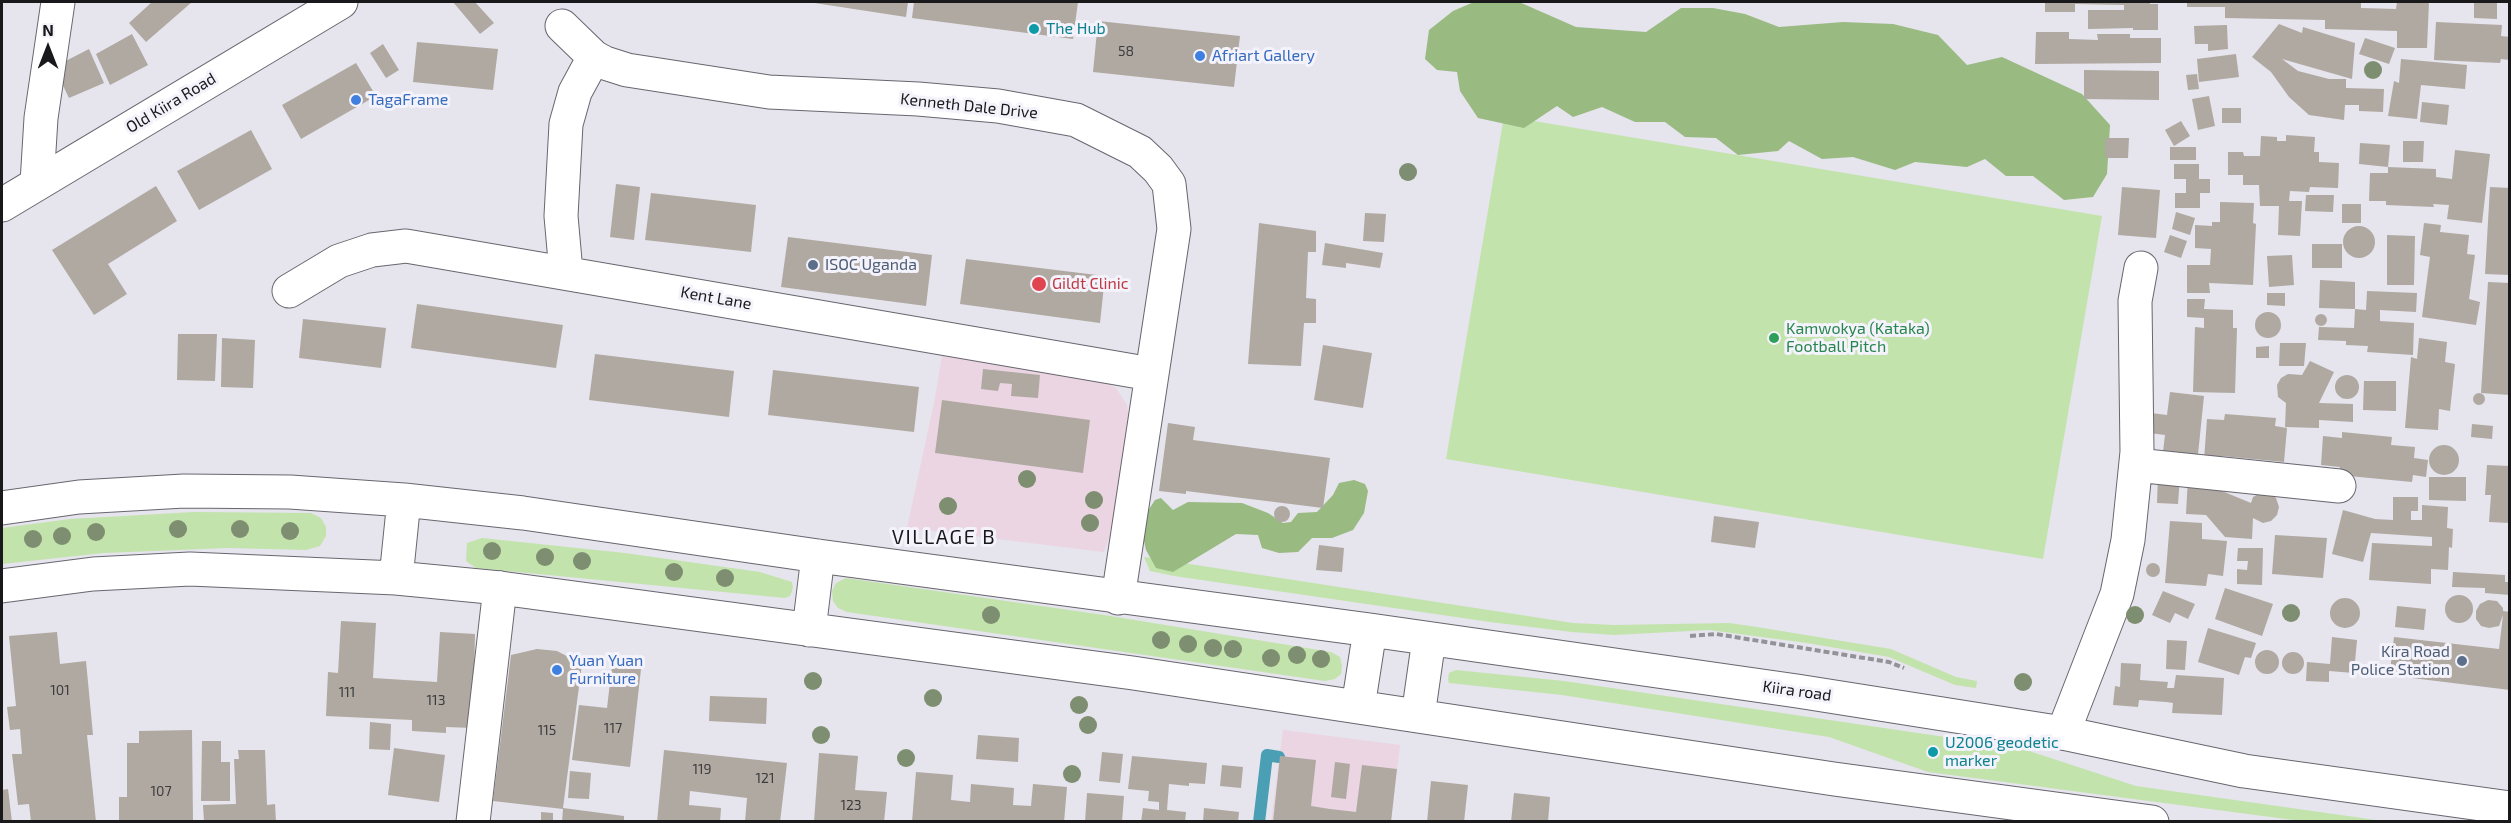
<!DOCTYPE html>
<style>
body{margin:0}
#map{position:relative;width:2511px;height:823px;overflow:hidden;background:#e6e4ed;font-family:"Exo 2",sans-serif}
canvas{display:block}
.frame{position:absolute;inset:0;border:3px solid #19181b;pointer-events:none}
.north{position:absolute;left:18px;top:18px;width:60px;height:60px;-webkit-text-stroke:4px #f4f2fb;paint-order:stroke;rotate:0deg;font-size:16px;font-weight:700;line-height:24px;text-align:center;color:#19181b}
.north::after{content:'';display:block;margin:auto;width:21px;height:27px;background:#19181b;clip-path:polygon(50% 0,100% 100%,50% 72%,0 100%)}
</style>
<div id="map">
<canvas width="2511" height="823"></canvas>
<div class="frame"></div>
<div class="north">N</div>
</div>
<script>
const context = document.querySelector('canvas').getContext('2d');
context.lineJoin = 'round';
function fill(path, color) { context.fillStyle = color; context.fill(path, 'evenodd'); }
const shape = rows => new Path2D(rows.map(r => 'M' + r).join(''));
function stroke(path, color, width, dash) { context.strokeStyle = color; context.lineWidth = width; context.lineCap = dash ? 'butt' : 'round'; context.setLineDash(dash || []); context.stroke(path); }
function write(font, color, halo, rows, align = 'center') {
  context.font = font + ' "Exo 2",sans-serif'; context.lineWidth = 6; context.setLineDash([]); context.textBaseline = 'middle'; context.strokeStyle = halo; context.fillStyle = color; for (const [text, x, y, turn = 0] of rows) {
    context.save(); context.translate(x, y); context.rotate((+turn || 0) * Math.PI / 180); context.textAlign = isNaN(turn) ? turn : align; if (halo) context.strokeText(text, 0, 0); context.fillText(text, 0, 0); context.restore();
  }
}
fill(shape([
 [943,350,1098,379,1116,388,1127,405,1130,426,1109,538,1104,552,907,528,935,398],
 [1283,730,1400,745,1391,821,1271,822]
]), '#ebd5e2');
fill(shape([
 [1504,116,2102,216,2043,559,1446,459],
 [194,512,311,513,321,518,326,527,326,536,320,546,306,550,229,548,104,553,2,564,2,528,70,519],
 [482,538,625,553,760,572,792,582,793,588,790,596,785,598,476,568,466,561,467,543],
 [1144,557,1573,623,1614,625,1729,623,1757,627,1891,649,1956,677,1977,681,1976,688,1955,685,1889,657,1807,643,1709,630,1614,635,1572,632,1490,622,1174,576,1150,571],
 [846,578,1104,615,1331,652,1340,657,1342,666,1341,674,1335,679,1325,681,847,612,838,608,833,601,832,591,836,583],
 [1456,670,1564,681,2020,748,2136,786,2383,821,2301,821,1928,772,1829,737,1562,695,1449,683,1448,680,1449,673]
]), '#c3e3ad');
fill(shape([
 [1474,2,1519,2,1576,27,1646,32,1681,8,1713,8,1745,14,1779,27,1843,22,1893,24,1938,35,1967,65,2002,57,2082,94,2110,125,2107,174,2093,197,2064,200,2033,176,2006,176,1985,159,1967,167,1915,162,1895,170,1853,157,1822,159,1789,141,1778,151,1738,155,1716,138,1685,137,1665,122,1635,122,1602,107,1573,117,1557,106,1524,128,1478,118,1460,91,1457,72,1437,70,1425,59,1429,30,1453,11],
 [1354,480,1365,484,1368,491,1364,513,1353,530,1332,538,1312,538,1298,552,1279,553,1262,548,1258,535,1236,534,1173,572,1156,568,1146,550,1140,523,1155,500,1161,498,1173,510,1188,502,1242,503,1268,513,1283,523,1291,522,1298,513,1317,512,1333,495,1339,483]
]), '#99ba81');
stroke(shape([
 [1259,822,1267,755,1279,757]
]), '#4b9fb4', 12);
fill(shape([
 [152,2,192,2,146,42,129,23],
 [453,2,475,2,494,23,480,34],
 [808,2,908,2,906,17],
 [914,2,1078,2,1073,39,912,18],
 [2045,2,2150,2,2150,4,2158,4,2158,30,2133,30,2133,28,2088,29,2088,10,2124,10,2124,5,2075,4,2075,12,2045,12],
 [2187,2,2361,2,2361,8,2396,9,2397,2,2429,2,2427,48,2397,48,2397,31,2325,29,2325,20,2225,18,2225,7,2187,7],
 [2474,2,2497,2,2497,19,2474,18],
 [1098,21,1240,36,1234,87,1093,72],
 [2436,22,2502,25,2501,36,2510,37,2510,60,2501,59,2500,63,2434,60],
 [2279,24,2302,33,2303,27,2355,43,2352,79,2282,59,2298,71,2329,79,2346,79,2346,88,2384,89,2383,112,2359,111,2359,105,2345,105,2344,120,2309,115,2289,97,2271,72,2252,57],
 [2227,25,2228,49,2208,51,2208,44,2195,44,2194,26],
 [2036,32,2069,32,2069,39,2098,40,2097,34,2130,34,2130,38,2161,38,2161,63,2035,64],
 [132,34,148,65,110,85,96,54],
 [2365,38,2395,48,2389,64,2359,54],
 [417,42,498,49,493,90,413,82],
 [383,44,399,70,386,78,370,53],
 [89,49,104,83,69,98,54,67],
 [2236,54,2239,77,2199,82,2197,59],
 [2401,59,2467,65,2465,89,2421,85,2417,119,2388,116,2394,81,2399,83],
 [356,63,376,96,301,139,282,105],
 [2084,70,2159,71,2159,100,2084,99],
 [2197,74,2199,89,2188,90,2186,75],
 [2209,96,2215,126,2198,130,2192,99],
 [2422,102,2449,105,2447,125,2420,122],
 [2222,108,2241,108,2241,123,2222,123],
 [2181,121,2190,136,2174,146,2165,130],
 [251,130,272,169,199,210,177,171],
 [2286,135,2315,137,2314,152,2319,152,2319,162,2339,163,2338,188,2310,187,2309,192,2290,191,2289,201,2302,201,2300,236,2278,235,2279,206,2260,206,2259,185,2243,185,2243,175,2228,175,2228,152,2243,152,2244,156,2260,156,2261,136,2277,137,2277,141,2286,141],
 [2105,138,2129,138,2128,158,2105,158],
 [2403,141,2424,141,2423,162,2403,162],
 [2360,143,2390,145,2388,167,2359,164],
 [2170,147,2196,147,2196,160,2170,160],
 [2455,150,2490,154,2482,223,2447,219,2449,205,2433,204,2434,207,2386,205,2386,201,2369,201,2370,173,2388,173,2388,167,2436,169,2436,177,2452,179],
 [2174,164,2199,164,2199,179,2210,179,2210,193,2200,193,2200,208,2175,208,2175,193,2186,193,2186,179,2174,179],
 [616,184,640,187,634,240,610,237],
 [156,186,177,221,108,264,127,294,94,315,52,250],
 [2122,187,2160,190,2156,238,2118,235],
 [2490,187,2510,188,2510,275,2485,274],
 [651,193,756,205,751,252,645,240],
 [2306,195,2334,195,2333,212,2305,211],
 [2220,202,2254,203,2253,223,2256,224,2253,285,2209,283,2210,293,2187,293,2187,265,2210,265,2211,249,2195,248,2195,225,2212,226,2212,222,2220,222],
 [2342,204,2361,204,2361,223,2342,223],
 [2176,212,2195,218,2190,235,2172,229],
 [1365,213,1386,214,1384,242,1363,241],
 [1259,223,1316,231,1316,252,1308,252,1306,298,1316,299,1316,323,1304,323,1301,366,1248,364],
 [2424,223,2441,225,2440,232,2469,235,2467,254,2475,255,2469,299,2480,302,2476,325,2422,317,2430,257,2420,255],
 '2343 242a16 16 0 1 1 32 0a16 16 0 1 1-32 0Z',
 [2170,235,2187,241,2181,258,2164,252],
 [2387,235,2415,236,2414,285,2387,285],
 [788,237,932,255,926,306,781,287],
 [1325,243,1383,253,1380,268,1346,263,1346,268,1322,265],
 [2312,244,2342,244,2342,268,2312,268],
 [2292,255,2294,285,2269,287,2267,256],
 [966,259,1105,276,1100,323,960,304],
 [2320,280,2355,282,2355,309,2366,310,2367,291,2417,293,2416,312,2380,310,2380,321,2414,323,2413,355,2367,352,2368,346,2346,345,2346,341,2318,340,2319,327,2354,328,2355,309,2319,308],
 [2488,282,2510,283,2510,395,2481,393],
 [2267,293,2285,293,2285,306,2267,305],
 [2187,299,2205,299,2204,309,2233,310,2233,328,2237,328,2235,393,2193,392,2195,327,2204,328,2204,318,2187,317],
 [417,304,563,325,556,368,411,348],
 '2255 325a13 13 0 1 1 26 0a13 13 0 1 1-26 0Z',
 '2315 320a6 6 0 1 1 12 0a6 6 0 1 1-12 0Z',
 [303,319,386,328,381,368,299,358],
 [178,334,217,334,215,381,177,380],
 [222,338,255,340,253,388,221,387],
 [2419,338,2447,342,2445,362,2455,364,2450,411,2439,409,2438,430,2405,428,2411,357,2417,359],
 [2280,343,2306,343,2304,366,2279,366],
 [1323,345,1372,353,1363,408,1314,400],
 [2269,346,2269,358,2256,358,2256,347],
 [595,354,734,371,729,417,589,400],
 [2310,361,2334,372,2319,403,2353,404,2353,422,2319,420,2319,428,2285,427,2286,403,2278,397,2277,385,2281,378,2288,374,2302,375],
 [983,369,1040,375,1038,398,1011,396,1012,384,1000,383,998,391,981,389],
 [773,370,919,387,914,432,768,415],
 '2335 387a12 12 0 1 1 24 0a12 12 0 1 1-24 0Z',
 [2364,381,2396,381,2396,411,2363,410],
 [2170,392,2204,396,2197,464,2162,460,2165,435,2149,433,2151,413,2167,415],
 '2473 399a6 6 0 1 1 12 0a6 6 0 1 1-12 0Z',
 [942,400,1090,420,1083,473,935,453],
 [2225,414,2276,418,2275,426,2287,428,2284,462,2222,456,2221,462,2204,460,2207,419,2224,420],
 [1168,423,1195,427,1193,440,1330,458,1323,508,1186,491,1186,494,1159,491],
 [2472,424,2493,426,2492,439,2471,437],
 [2342,432,2392,437,2391,445,2415,447,2414,458,2428,460,2426,477,2413,475,2412,482,2338,475,2340,467,2321,465,2323,436,2342,438],
 '2429 460a15 15 0 1 1 30 0a15 15 0 1 1-30 0Z',
 [2487,465,2510,466,2510,523,2489,522,2491,495,2485,495],
 [2158,475,2180,476,2178,504,2157,503],
 [2188,477,2251,503,2253,497,2260,493,2269,493,2276,498,2279,507,2277,515,2271,521,2263,523,2253,518,2252,539,2225,537,2206,515,2186,514],
 [2429,477,2466,477,2466,501,2429,500],
 [2393,497,2418,497,2418,511,2411,511,2411,520,2422,520,2422,505,2448,507,2447,528,2453,529,2452,548,2449,547,2448,570,2431,569,2431,584,2369,580,2372,543,2432,546,2432,537,2371,533,2363,562,2332,554,2343,510,2375,519,2393,520],
 '1274 514a8 8 0 1 1 16 0a8 8 0 1 1-16 0Z',
 [1714,516,1759,522,1755,548,1711,542],
 [2170,521,2202,523,2202,539,2227,541,2223,576,2208,574,2206,586,2165,583],
 [2275,535,2327,538,2323,578,2272,574],
 [1319,545,1344,548,1342,572,1316,570],
 [2238,548,2263,548,2262,585,2237,584,2237,569,2247,570,2248,561,2237,561],
 '2146 570a7 7 0 1 1 14 0a7 7 0 1 1-14 0Z',
 [2453,572,2505,575,2505,582,2510,582,2510,595,2485,593,2485,588,2452,587],
 [2225,588,2273,604,2262,636,2215,619],
 [2163,591,2195,604,2188,619,2175,613,2170,623,2152,615],
 '2445 609a14 14 0 1 1 28 0a14 14 0 1 1-28 0Z',
 '2330 613a15 15 0 1 1 30 0a15 15 0 1 1-30 0Z',
 [2488,600,2497,601,2503,608,2503,611,2510,612,2510,690,2412,678,2413,673,2390,671,2394,637,2499,649,2503,615,2499,626,2489,628,2481,626,2476,619,2476,611,2480,604],
 [2397,606,2426,609,2424,630,2395,627],
 [341,621,376,623,373,678,437,682,440,632,475,634,473,728,446,727,446,733,412,731,412,720,326,716,328,672,338,673],
 [2208,628,2256,643,2251,658,2245,657,2239,675,2198,662],
 [57,632,60,664,86,661,93,735,87,735,96,822,31,822,29,804,18,805,12,754,22,754,20,729,10,730,7,707,16,706,9,636],
 [2332,637,2357,640,2354,673,2329,671,2329,682,2306,681,2307,662,2330,664],
 [2167,640,2187,641,2185,670,2166,669],
 [537,649,557,651,582,664,563,808,624,816,624,822,562,822,563,809,493,801,511,655],
 '2255 662a12 12 0 1 1 24 0a12 12 0 1 1-24 0Z',
 '2282 663a11 11 0 1 1 22 0a11 11 0 1 1-22 0Z',
 [2121,663,2141,664,2140,680,2168,682,2167,688,2174,688,2176,675,2224,678,2222,715,2172,713,2173,703,2166,702,2139,700,2138,707,2113,705,2115,686,2120,687],
 [612,666,641,669,630,767,572,760,579,705,607,708],
 [710,696,767,698,766,724,709,721],
 [370,722,391,724,390,750,369,749],
 [192,730,193,822,119,822,119,797,127,797,127,743,139,743,139,731],
 [978,735,1019,738,1018,762,976,759],
 [202,741,221,741,221,762,230,762,230,801,201,801],
 [394,748,445,755,439,802,388,795],
 [238,750,265,750,267,805,275,804,276,822,204,822,203,805,236,804,234,759,239,759],
 [664,750,787,763,780,822,745,822,747,798,690,791,689,805,721,808,720,822,657,822],
 [1102,752,1123,754,1120,783,1099,781],
 [819,753,858,756,855,790,887,792,884,822,814,822],
 [1132,756,1207,763,1205,784,1189,783,1189,786,1169,784,1167,810,1186,812,1185,822,1141,822,1143,808,1159,810,1159,802,1148,801,1149,791,1128,789],
 [1280,756,1316,760,1311,806,1330,809,1356,812,1362,765,1397,769,1391,822,1273,822],
 [1335,762,1350,764,1346,799,1331,797],
 [1222,765,1243,767,1241,788,1220,786],
 [570,771,591,773,589,799,568,798],
 [916,772,953,775,951,800,970,802,971,784,1014,788,1013,805,1031,806,1033,784,1067,787,1064,822,912,822],
 [1431,781,1468,785,1464,822,1427,822],
 [8,789,12,822,2,822,2,790],
 [1087,793,1124,796,1122,822,1085,822],
 [1514,793,1550,797,1548,822,1511,822],
 [1204,808,1239,812,1238,822,1203,822],
 [541,812,553,813,553,822,541,822]
]), '#afa9a2');
const minor = shape([
 [562,26,594,57,605,63,627,70,769,92,918,99,998,106,1076,120,1140,152,1158,169,1169,184,1174,229,1118,598],
 [37,183,41,118,58,2],
 [566,272,561,216,566,124,575,92,594,57],
 [289,291,339,261,372,250,406,246,1151,374],
 [2136,465,2339,486],
 [2063,733,2117,594,2128,540,2137,452,2135,301,2141,268],
 [473,822,500,588]
]);
const tertiary = shape([
 [2,205,341,2]
]);
const primary = shape([
 [2,508,79,497,184,491,290,492,404,500,523,513,818,556,1370,630,1797,691,2063,733,2244,771,2510,808],
 [396,578,404,500],
 [2,586,93,574,190,569,396,578,500,588,1133,673,1834,779,2152,822],
 [809,630,818,556],
 [1358,707,1370,630],
 [1418,716,1429,639]
]);
stroke(minor, '#68666e', 35);
stroke(tertiary, '#68666e', 35);
stroke(primary, '#68666e', 35);
stroke(shape([
 [1690,636,1716,634,1889,662,1904,668]
]), '#949299', 4, [6, 3]);
stroke(minor, '#fff', 33);
stroke(tertiary, '#fff', 33);
stroke(primary, '#fff', 33);
context.fillStyle = '#7e8e70';
for (const [x, y] of [
 [2373,70],
 [1408,172],
 [1027,479],
 [1094,500],
 [948,506],
 [1090,523],
 [178,529],
 [240,529],
 [290,531],
 [96,532],
 [62,536],
 [33,539],
 [492,551],
 [545,557],
 [582,561],
 [674,572],
 [725,578],
 [2291,613],
 [991,615],
 [2135,615],
 [1161,640],
 [1188,644],
 [1213,648],
 [1233,649],
 [1297,655],
 [1271,658],
 [1321,659],
 [813,681],
 [2023,682],
 [933,698],
 [1079,705],
 [1088,725],
 [821,735],
 [906,758],
 [1072,774]
]) { context.beginPath(); context.arc(x, y, 9, 0, 2 * Math.PI); context.fill(); }
for (const [x, y, r, color] of [
 [1034,29,6,"#0f9aa8"],
 [1200,56,6,"#3f7fe0"],
 [356,100,6,"#3f7fe0"],
 [813,265,6,"#5c6f8a"],
 [1039,284,8,"#e0444e"],
 [1774,338,6,"#2e9e5b"],
 [2462,661,6,"#5c6f8a"],
 [557,670,6,"#3f7fe0"],
 [1933,752,6,"#0f9aa8"]
]) { const dot = new Path2D(); dot.arc(x, y, r, 0, 2 * Math.PI); context.fillStyle = color; context.fill(dot); stroke(dot, '#f4f2fb', 2); }
write('14px', '#3e3c3d', null, [
 ["58",1126,51],
 ["101",60,690],
 ["111",347,692],
 ["113",436,700],
 ["117",613,728],
 ["115",547,730],
 ["119",702,769],
 ["121",765,778],
 ["107",161,791],
 ["123",851,805]
]);
write('16px', '#0d838f', '#f4f2fb', [
 ["The Hub",1046,29],
 ["U2006 geodetic",1945,743],
 ["marker",1945,761]
], 'left');
write('16px', '#366cbe', '#f4f2fb', [
 ["Afriart Gallery",1212,56],
 ["TagaFrame",368,100],
 ["Yuan Yuan",569,661],
 ["Furniture",569,679]
], 'left');
write('16px', '#19181b', '#f4f2fb', [
 ["Old Kiira Road",171,103,-31],
 ["Kenneth Dale Drive",969,106,6],
 ["Kent Lane",716,298,10],
 ["Kiira road",1797,691,8]
]);
write('16px', '#4e5e75', '#f4f2fb', [
 ["ISOC Uganda",825,265],
 ["Kira Road",2450,652,"right"],
 ["Police Station",2450,670,"right"]
], 'left');
write('16px', '#be3a42', '#f4f2fb', [
 ["Gildt Clinic",1052,284]
], 'left');
write('16px', '#27864d', '#f4f2fb', [
 ["Kamwokya (Kataka)",1786,329],
 ["Football Pitch",1786,347]
], 'left');
context.letterSpacing = '1.5px';
write('20px', '#19181b', '#f4f2fb', [
 ["VILLAGE B",944,537]
]);
context.letterSpacing = '0px';
</script>
